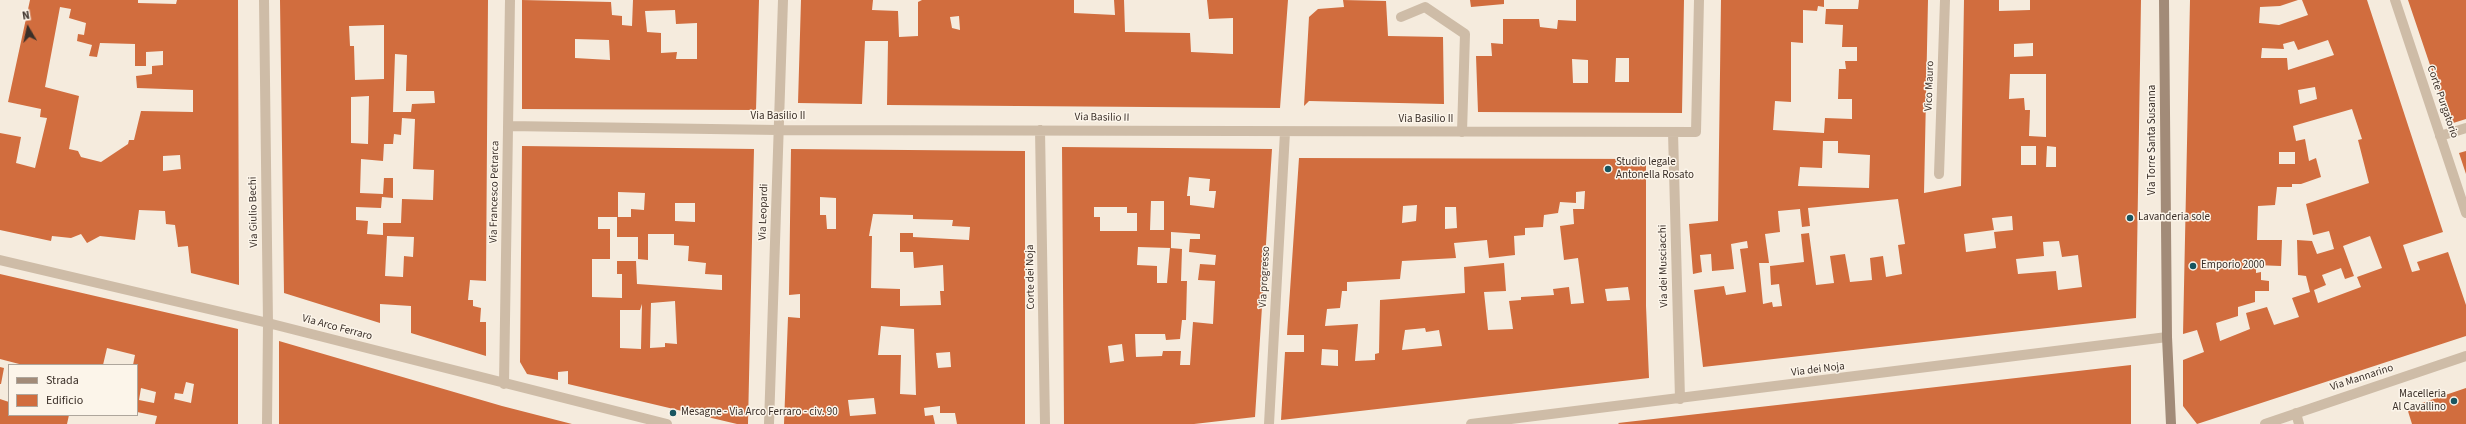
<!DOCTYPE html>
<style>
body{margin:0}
#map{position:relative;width:2466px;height:424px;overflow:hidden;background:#f5ebdd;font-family:"Source Sans 3",sans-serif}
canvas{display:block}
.legend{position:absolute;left:8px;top:364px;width:130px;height:52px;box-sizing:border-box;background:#fcf5ea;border:1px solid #aea69c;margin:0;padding:5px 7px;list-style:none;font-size:12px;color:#3a2f28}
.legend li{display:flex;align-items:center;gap:8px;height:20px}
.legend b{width:20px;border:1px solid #aea69c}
.north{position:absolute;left:8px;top:8px;width:40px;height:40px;-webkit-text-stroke:3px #fcf5ea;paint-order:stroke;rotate:351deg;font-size:11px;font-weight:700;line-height:16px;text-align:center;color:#3a2f28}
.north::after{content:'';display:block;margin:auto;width:14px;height:18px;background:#3a2f28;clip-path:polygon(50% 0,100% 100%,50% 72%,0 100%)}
</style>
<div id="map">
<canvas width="2466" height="424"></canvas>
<ul class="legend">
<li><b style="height:5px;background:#a28b78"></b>Strada</li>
<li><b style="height:11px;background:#d16d3e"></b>Edificio</li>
</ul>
<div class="north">N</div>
</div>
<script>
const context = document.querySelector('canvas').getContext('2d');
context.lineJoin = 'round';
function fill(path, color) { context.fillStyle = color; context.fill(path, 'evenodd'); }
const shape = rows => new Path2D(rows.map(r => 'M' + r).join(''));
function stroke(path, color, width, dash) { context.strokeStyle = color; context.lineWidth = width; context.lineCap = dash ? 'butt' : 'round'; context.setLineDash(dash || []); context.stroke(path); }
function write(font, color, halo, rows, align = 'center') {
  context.font = font + ' "Source Sans 3",sans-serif'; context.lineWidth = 3; context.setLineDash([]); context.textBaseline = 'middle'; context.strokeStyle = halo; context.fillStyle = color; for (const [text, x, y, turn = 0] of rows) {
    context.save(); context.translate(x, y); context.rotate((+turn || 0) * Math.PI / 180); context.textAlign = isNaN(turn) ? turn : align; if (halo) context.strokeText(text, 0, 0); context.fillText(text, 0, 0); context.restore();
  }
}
fill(shape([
 [30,0,138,0,138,3,176,4,177,0,238,0,239,285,191,273,188,246,178,247,175,225,166,224,165,211,139,210,135,240,100,236,87,243,81,234,71,238,52,236,51,241,0,230,0,133,21,137,16,163,35,168,47,118,40,117,41,109,8,102],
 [60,7,71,9,69,18,86,23,84,35,78,34,77,41,92,45,89,56,97,57,100,43,135,44,135,66,146,66,146,52,163,51,163,65,152,66,152,74,136,76,137,88,193,90,193,112,141,111,134,140,129,140,128,144,101,162,81,157,78,151,69,149,79,96,45,87],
 [180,155,181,169,163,171,163,156],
 [280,0,488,0,486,281,470,280,468,300,473,300,473,306,481,308,480,322,486,322,486,356,411,333,411,306,380,304,380,323,284,293],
 [384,25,384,79,355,80,354,46,350,46,349,26],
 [395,54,407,55,406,91,434,91,435,103,412,104,411,112,393,112],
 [369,96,368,144,351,143,351,97],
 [402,118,415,119,413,169,434,170,433,200,402,199,401,223,383,223,383,235,367,234,368,221,356,220,356,207,381,208,382,197,393,198,393,178,384,178,383,194,360,193,361,159,383,161,384,144,393,144,394,134,401,135],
 [387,236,414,237,413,257,404,256,403,277,385,276],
 [522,0,611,2,612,15,622,16,622,25,632,26,633,0,759,0,756,110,522,109],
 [675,10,676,24,697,23,697,59,676,59,677,52,661,53,661,33,647,32,645,11],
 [575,39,609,40,610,60,575,58],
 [801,0,873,0,872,10,898,11,899,37,918,36,918,2,922,0,1074,0,1074,13,1115,15,1114,0,1124,0,1125,32,1190,33,1191,52,1233,54,1233,18,1209,19,1207,0,1288,0,1280,108,887,105,888,41,865,41,862,104,798,103],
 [959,16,960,30,952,28,950,17],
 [1343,0,1386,1,1388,36,1443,37,1444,104,1309,101,1304,106,1309,17,1318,9,1344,7],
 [1470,0,1504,0,1504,4,1471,7],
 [1576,0,1684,0,1682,113,1478,112,1476,56,1492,56,1491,43,1503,44,1503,19,1539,19,1540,27,1557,29,1558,20,1576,21],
 [1616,58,1629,58,1629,82,1615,82],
 [1572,59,1588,60,1588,83,1573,83],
 [1721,0,1824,0,1824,7,1818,6,1817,11,1803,10,1803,43,1791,42,1791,102,1775,101,1773,130,1824,133,1825,118,1852,119,1852,99,1838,99,1839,69,1846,69,1845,61,1857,61,1857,47,1842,47,1843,25,1825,24,1826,9,1858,9,1859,0,1928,0,1924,193,1961,186,1964,0,1999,0,1999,11,2030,10,2030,0,2141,0,2136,318,1703,367,1694,290,1724,286,1726,295,1746,292,1740,249,1748,248,1747,241,1731,244,1734,269,1712,271,1711,254,1700,255,1702,272,1693,274,1689,224,1718,221],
 [2033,43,2033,56,2014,57,2014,44],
 [2010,74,2046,74,2046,137,2029,136,2030,110,2025,110,2024,98,2009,99],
 [1823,141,1838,141,1838,153,1870,155,1869,188,1798,186,1800,167,1822,168],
 [2021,146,2036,146,2036,165,2021,165],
 [2047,146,2056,147,2056,167,2046,167],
 [1898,199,1905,244,1898,245,1902,274,1886,277,1883,256,1870,258,1872,280,1850,282,1845,254,1830,256,1834,283,1816,285,1809,233,1801,234,1804,262,1770,266,1771,285,1779,284,1782,306,1773,307,1772,302,1763,304,1759,263,1769,263,1765,234,1780,232,1778,211,1800,209,1802,227,1810,226,1808,208],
 [2012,216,2013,230,1994,232,1996,248,1966,252,1964,234,1994,230,1992,218],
 [2059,241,2062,257,2078,255,2082,287,2058,290,2056,271,2018,274,2016,259,2044,256,2043,242],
 [2190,0,2298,0,2280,6,2260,7,2259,23,2279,25,2308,15,2302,0,2367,0,2443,232,2403,245,2412,272,2420,270,2417,262,2448,252,2466,305,2466,336,2197,424,2183,406,2183,360,2204,352,2197,330,2183,334],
 [2328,40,2334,55,2288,70,2287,58,2261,58,2262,48,2284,49,2283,44,2294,41,2298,50],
 [2315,87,2317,99,2300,104,2298,90],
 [2352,109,2362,139,2358,140,2369,183,2306,204,2313,235,2329,231,2334,249,2317,254,2312,241,2297,240,2298,275,2306,276,2310,292,2292,298,2299,317,2274,325,2267,307,2246,313,2250,329,2220,341,2216,323,2238,316,2238,307,2255,302,2255,291,2269,291,2269,281,2261,280,2261,272,2256,273,2256,265,2281,266,2282,240,2257,240,2258,206,2275,205,2277,187,2292,187,2292,184,2301,184,2321,177,2316,158,2309,161,2305,139,2296,141,2293,126],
 [2279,152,2295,152,2295,164,2279,164],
 [2370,236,2382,268,2357,277,2361,287,2318,303,2314,290,2326,285,2322,275,2341,268,2345,279,2354,276,2343,246],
 [2408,0,2466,0,2466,119,2450,124],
 [522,146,754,149,748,424,737,424,568,384,568,371,558,372,558,380,527,374,520,362],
 [618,192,645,193,644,210,631,209,631,217,618,217],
 [675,203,695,203,695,222,675,221],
 [598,217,617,217,617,237,638,237,638,259,648,260,648,234,674,234,674,245,689,246,688,261,706,263,705,274,722,275,722,290,637,284,636,261,617,261,617,274,622,274,622,298,592,297,592,259,610,259,610,229,598,229],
 [675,301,677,344,665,343,665,347,650,348,651,303],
 [642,304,641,349,620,348,620,310,640,310],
 [1062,147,1272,149,1255,417,1194,424,1064,424],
 [1189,177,1210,179,1209,191,1216,191,1214,208,1190,205,1190,196,1187,196],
 [1151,201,1164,201,1164,230,1150,230],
 [1094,207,1127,207,1127,213,1137,213,1137,231,1100,231,1100,217,1094,217],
 [1171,232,1200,234,1200,239,1190,239,1189,252,1216,255,1215,265,1200,264,1198,280,1215,281,1213,324,1193,322,1190,365,1180,365,1181,351,1163,351,1162,356,1136,357,1135,334,1165,334,1166,340,1180,339,1182,320,1186,320,1187,281,1181,281,1182,249,1170,248,1167,283,1157,283,1157,266,1137,265,1138,247,1171,248],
 [1122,344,1124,361,1110,363,1108,346],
 [791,149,1025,151,1025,424,957,424,955,413,940,413,940,406,924,408,925,416,933,415,935,424,784,424,788,317,800,318,800,294,789,295],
 [820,197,836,198,836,229,827,229,826,215,820,215],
 [873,214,913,215,913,219,953,220,952,226,970,227,969,240,913,237,913,233,900,233,900,252,913,252,914,268,943,265,944,291,940,291,941,305,900,306,900,289,871,288,872,236,869,236],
 [881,326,914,329,916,395,900,394,901,355,878,355],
 [950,352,951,367,938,368,936,353],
 [874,398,876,414,850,416,848,400],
 [2466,151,2466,174,2459,153],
 [1299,158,1646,159,1646,306,1649,378,1281,420,1285,352,1304,352,1304,335,1287,335],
 [1585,191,1584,209,1573,209,1574,224,1560,226,1564,260,1578,258,1584,303,1571,304,1569,287,1553,289,1554,295,1521,297,1521,300,1509,301,1513,329,1488,330,1484,292,1506,291,1504,263,1464,267,1465,293,1380,300,1379,353,1375,354,1375,360,1355,361,1358,324,1325,326,1327,309,1340,308,1342,291,1347,291,1347,282,1400,279,1402,261,1456,258,1454,243,1487,240,1489,258,1515,255,1514,236,1525,235,1525,228,1543,227,1544,215,1558,213,1560,202,1576,203,1576,192],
 [1417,205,1416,221,1402,223,1403,206],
 [1445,207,1456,207,1457,228,1445,229],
 [1628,287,1630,300,1607,301,1605,289],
 [1425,328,1426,332,1439,330,1442,346,1402,350,1405,330],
 [1322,349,1338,350,1338,366,1321,365],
 [0,274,238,329,238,424,155,424,157,416,137,412,137,365,133,365,135,355,107,348,103,365,23,365,0,359],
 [186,382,194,384,191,403,174,399,175,393,183,394],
 [141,388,156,392,154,403,139,400],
 [279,341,502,406,572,424,279,424],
 [2131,365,2131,424,1619,424,1618,423],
 [0,367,4,368,1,384,0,384],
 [2466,388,2466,424,2412,424,2407,408],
 [0,399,9,402,9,415,69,415,67,424,0,424]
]), '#d16d3e');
stroke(shape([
 [264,0,268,323,267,424],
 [2395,0,2466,213],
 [1401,17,1425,7,1465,34,1462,132],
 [508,126,778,130,1696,132,1699,0],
 [1040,130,1045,424],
 [1673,132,1680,399],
 [2440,136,2466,128],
 [1939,174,1945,0],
 [0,260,268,323,667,424],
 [504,384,510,0],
 [2296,413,2299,424],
 [769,424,783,0],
 [1269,424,1285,132],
 [1471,424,2167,337],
 [2265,424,2466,356]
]), '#cebca7', 10);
stroke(shape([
 [2164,0,2167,337,2171,424]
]), '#a28b78', 10);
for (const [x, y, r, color] of [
 [1608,169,4,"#195660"],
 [2130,218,4,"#195660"],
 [2193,266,4,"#195660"],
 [2454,401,4,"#195660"],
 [673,413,4,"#195660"]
]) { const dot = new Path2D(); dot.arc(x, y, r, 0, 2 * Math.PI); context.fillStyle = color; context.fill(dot); stroke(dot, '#fcf5ea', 1.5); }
write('11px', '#3a2f28', '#fcf5ea', [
 ["Vico Mauro",1930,86,-88],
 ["Corte Purgatorio",2442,102,71],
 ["Via Basilio II",778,117],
 ["Via Basilio II",1102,118,1],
 ["Via Basilio II",1426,120],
 ["Via Torre Santa Susanna",2153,140,-90],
 ["Via Francesco Petrarca",495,192,-89],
 ["Via Giulio Bechi",254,212,-91],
 ["Via Leopardi",764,212,-88],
 ["Via dei Musciacchi",1664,266,-91],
 ["Corte dei Noja",1031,277,-91],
 ["Via progresso",1265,277,-87],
 ["Via Arco Ferraro",337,328,15],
 ["Via dei Noja",1818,370,-7],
 ["Via Mannarino",2362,378,-18]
]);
write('11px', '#3a2f28', '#fcf5ea', [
 ["Studio legale",1616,163],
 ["Antonella Rosato",1616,176],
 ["Lavanderia sole",2138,218],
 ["Emporio 2000",2201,266],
 ["Macelleria",2446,395,"right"],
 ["Al Cavallino",2446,408,"right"],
 ["Mesagne - Via Arco Ferraro - civ. 90",681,413]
], 'left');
</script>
